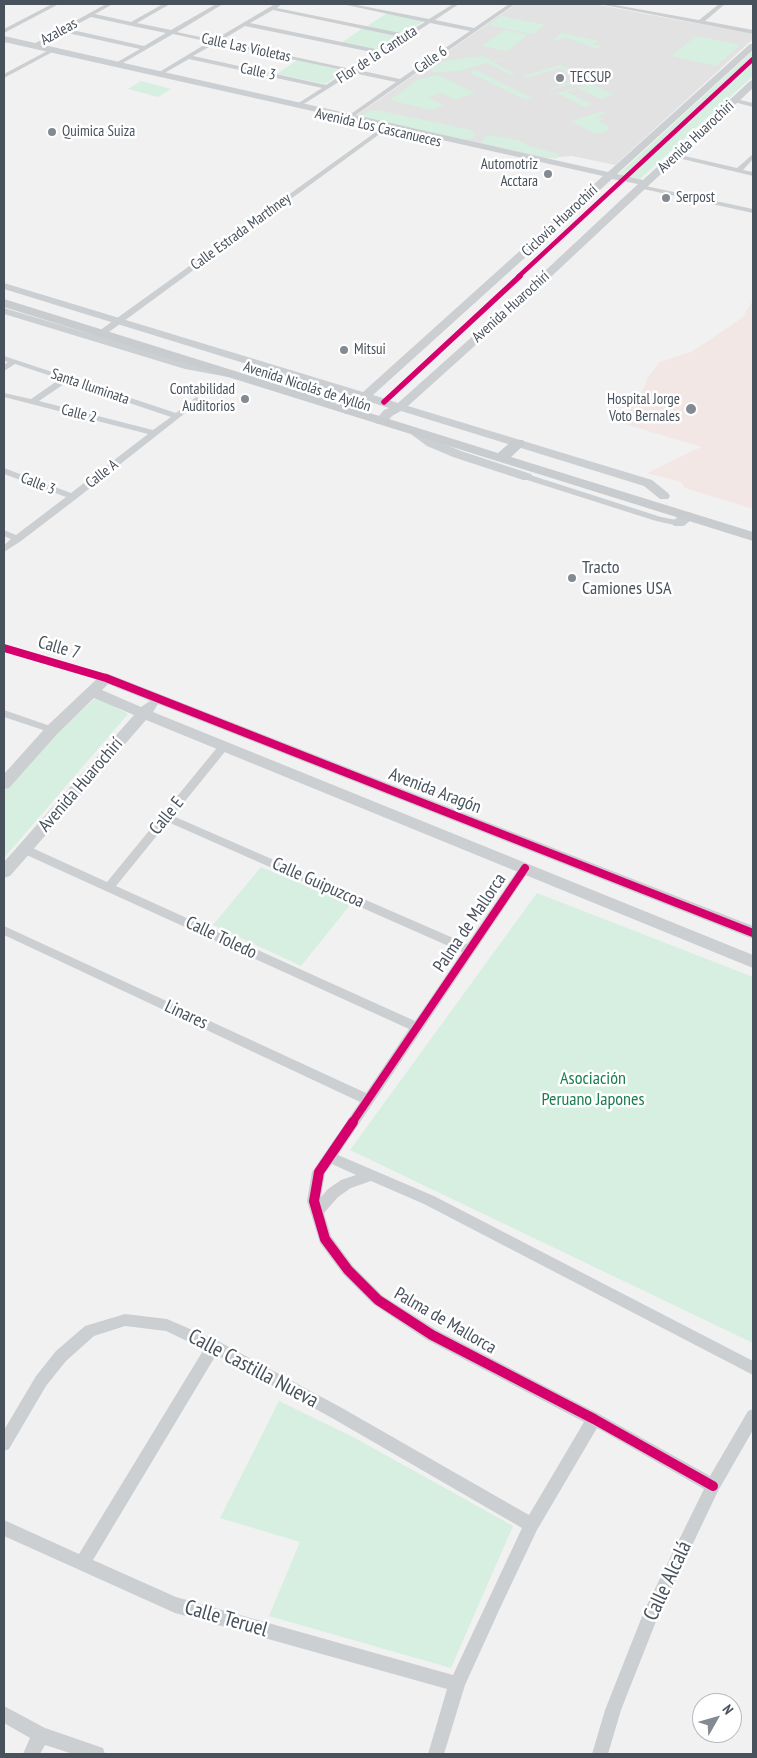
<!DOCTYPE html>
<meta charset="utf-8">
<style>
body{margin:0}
#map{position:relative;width:757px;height:1758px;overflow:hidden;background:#f1f1f1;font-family:"PT Sans Narrow",sans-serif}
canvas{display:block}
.frame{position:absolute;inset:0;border:5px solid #48525d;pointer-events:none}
.north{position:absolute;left:692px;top:1693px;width:50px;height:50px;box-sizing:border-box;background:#fff;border:1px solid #b6babe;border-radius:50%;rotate:52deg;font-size:14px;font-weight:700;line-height:20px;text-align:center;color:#48525d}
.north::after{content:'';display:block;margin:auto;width:18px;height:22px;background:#838a91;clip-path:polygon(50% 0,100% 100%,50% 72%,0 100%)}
</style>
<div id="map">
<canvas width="757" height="1758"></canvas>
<div class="frame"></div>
<div class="north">N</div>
</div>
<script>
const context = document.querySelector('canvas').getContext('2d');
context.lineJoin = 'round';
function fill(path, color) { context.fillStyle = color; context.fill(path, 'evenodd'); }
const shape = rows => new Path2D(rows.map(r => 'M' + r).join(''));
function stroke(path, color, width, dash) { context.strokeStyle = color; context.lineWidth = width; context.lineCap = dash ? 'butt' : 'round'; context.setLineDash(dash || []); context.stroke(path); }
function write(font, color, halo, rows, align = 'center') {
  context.font = font + ' "PT Sans Narrow",sans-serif'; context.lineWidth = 5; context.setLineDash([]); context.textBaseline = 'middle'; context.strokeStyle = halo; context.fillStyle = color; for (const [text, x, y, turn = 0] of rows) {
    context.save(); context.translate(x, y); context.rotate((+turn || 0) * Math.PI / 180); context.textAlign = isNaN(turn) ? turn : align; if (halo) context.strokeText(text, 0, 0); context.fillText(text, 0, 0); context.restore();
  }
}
fill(shape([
 [516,4,593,4,753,34,753,39,615,165,572,156,547,158,354,117]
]), '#e3e2e3');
fill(shape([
 [753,300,753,509,685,488,681,482,647,473,701,447,618,422,640,397,648,377,660,362,693,351,742,318]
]), '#f3e7e5');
fill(shape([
 [387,13,424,21,403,34,366,27],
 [501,16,545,25,533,34,489,25],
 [363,28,401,36,378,51,341,43],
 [504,30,528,35,507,51,482,46],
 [561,33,599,41,592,44,602,47,598,49,567,38,552,41],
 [696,36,740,45,716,66,671,56],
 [753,51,753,76,640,179,619,174],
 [483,56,492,61,508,57,493,62,515,74,511,75,487,63,459,71,434,72,430,70,444,61],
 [297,60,345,71,325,84,277,74],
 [560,65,588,79,551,90,549,89,581,78,559,68,526,78,523,76],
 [476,70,532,98,526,100,469,72],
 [433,76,441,76,475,93,455,100,442,93,429,97,444,106,431,110,390,100,417,80],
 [141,81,171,89,158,97,128,89],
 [590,83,614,95,600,99,578,88,567,92,592,104,585,107,559,94,549,96],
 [377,110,471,130,476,135,471,139,461,139,359,117,369,111],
 [604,111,606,113,598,116,603,119,598,121,610,127,606,131,596,134,571,121],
 [487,135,518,140,531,147,555,153,559,156,556,159,481,143],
 [97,697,128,714,4,858,4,791,55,734],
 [261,867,350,905,301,966,213,925],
 [537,893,753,977,753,1343,350,1150],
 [279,1401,355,1438,513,1526,451,1668,269,1616,300,1542,220,1518]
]), '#d6efe0');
fill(shape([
 [52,4,59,4,4,33,4,29,52,4],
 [106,4,113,4,95,14,131,22,163,4,170,4,137,23,171,30,216,4,223,4,177,32,214,40,275,4,282,4,277,8,405,34,425,22,342,4,352,4,429,19,453,4,459,4,435,20,474,28,509,4,515,4,350,119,348,118,348,116,396,82,353,73,299,107,297,106,297,104,322,88,189,59,161,75,156,74,209,42,173,34,116,67,113,65,114,64,140,49,63,32,35,47,30,46,106,4],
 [273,10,401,37,380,50,250,23,273,10],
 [91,17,132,26,166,33,144,46,68,29,91,17],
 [430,23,470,31,400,79,358,70,430,23],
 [245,26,376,53,351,69,220,41,245,26],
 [216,43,347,71,326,85,193,56,216,43],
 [599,4,610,4,699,20,719,4,725,4,705,21,753,30,753,34,599,4],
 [51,49,56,50,4,78,4,74,51,49],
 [736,99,753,103,753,107,734,102,733,101,736,99],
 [387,124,392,125,98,340,92,340,92,336,387,124],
 [676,154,737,168,753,154,753,159,743,170,753,172,753,176,674,157,674,155,676,154],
 [641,185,753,209,753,213,639,188,639,186,641,185],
 [4,356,176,413,196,397,203,399,76,499,21,541,4,552,4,545,11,539,4,536,4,530,16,535,66,497,4,474,4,468,71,493,148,434,4,397,4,393,31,399,60,379,15,364,4,371,4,365,8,362,4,361,4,356],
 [67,382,171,417,153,430,39,401,67,382],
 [527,474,661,517,682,521,683,523,679,526,656,521,524,479,523,477,527,474],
 [4,645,110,676,111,678,106,681,4,651,4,645],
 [4,710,56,728,57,730,52,733,4,717,4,710],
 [224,742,229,746,228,748,173,816,467,944,521,865,529,865,531,868,338,1155,434,1196,753,1361,753,1375,424,1204,371,1181,351,1188,338,1197,324,1213,331,1236,353,1266,383,1296,437,1330,599,1414,710,1476,748,1411,753,1409,753,1430,718,1491,657,1619,621,1710,608,1754,592,1754,605,1710,645,1609,704,1489,597,1428,537,1530,501,1606,465,1685,444,1754,428,1754,447,1689,175,1613,4,1536,4,1520,79,1554,204,1349,166,1331,125,1326,94,1336,66,1361,46,1386,9,1449,4,1451,4,1430,36,1376,56,1351,85,1326,125,1314,167,1319,218,1341,342,1408,529,1515,584,1422,427,1340,373,1304,343,1274,320,1243,307,1201,312,1172,360,1102,4,935,4,926,366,1093,409,1029,20,852,18,849,20,846,28,846,107,882,220,744,224,742],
 [168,822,462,952,415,1021,116,886,168,822],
 [332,1164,356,1175,341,1180,328,1189,321,1197,325,1173,332,1164],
 [216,1355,332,1418,522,1528,453,1675,176,1597,93,1560,216,1355],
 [4,1706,45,1728,103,1748,105,1754,73,1754,45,1745,40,1754,23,1754,30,1738,4,1723,4,1706]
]), '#cccfd1');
fill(shape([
 [4,36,608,172,750,44,753,44,753,50,617,174,643,180,750,81,753,80,753,88,539,288,408,406,652,480,668,493,670,496,668,499,660,499,644,486,401,411,392,416,385,424,377,424,375,421,377,418,384,410,389,408,367,401,353,414,345,414,343,411,345,408,357,398,4,289,4,283,363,392,603,176,4,42,4,36],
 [612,179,638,184,531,284,398,403,373,395,612,179],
 [4,308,191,364,228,371,234,374,228,377,185,369,4,314,4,308],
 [416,428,435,440,461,451,531,474,533,477,531,480,523,480,453,457,427,446,412,435,410,432,412,429,416,428],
 [687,512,692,513,693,516,692,519,684,526,674,526,673,523,674,520,682,513,687,512],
 [106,673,753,926,753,939,158,704,153,712,753,955,753,968,146,720,10,876,4,878,4,862,134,715,94,698,57,734,9,788,4,789,4,774,47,726,101,675,106,673],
 [108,684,150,701,141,707,102,690,108,684]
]), '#cccfd2');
fill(shape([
 [4,299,498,453,513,440,523,440,525,443,523,446,511,457,753,532,753,541,4,307,4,299]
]), '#c8cccf');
stroke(shape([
 [518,277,753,59]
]), '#d6006c', 4.5);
stroke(shape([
 [384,402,520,276]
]), '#d6006c', 5.5);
stroke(shape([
 [4,648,106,678,753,933],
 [352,1123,525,868]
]), '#d6006c', 8);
stroke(shape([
 [353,1122,319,1172,314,1201,325,1239,348,1270,378,1300,432,1335,594,1419,713,1486]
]), '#d6006c', 10);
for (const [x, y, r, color] of [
 [560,78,5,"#838a91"],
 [52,132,5,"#838a91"],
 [548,174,5,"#838a91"],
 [666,198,5,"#838a91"],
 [344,350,5,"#838a91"],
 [245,399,5,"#838a91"],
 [691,409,6,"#838a91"],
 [572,578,5,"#838a91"]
]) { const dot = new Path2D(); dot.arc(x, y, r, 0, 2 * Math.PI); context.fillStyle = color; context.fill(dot); stroke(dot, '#fff', 2); }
write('15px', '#48525d', '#fff', [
 ["Azaleas",59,32,-29],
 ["Calle Las Violetas",246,48,12],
 ["Flor de la Cantuta",377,55,-33],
 ["Calle 6",431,60,-35],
 ["Calle 3",258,72,12],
 ["Avenida Los Cascanueces",378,128,13],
 ["Avenida Huarochiri",696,137,-43],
 ["Ciclovía Huarochirí",560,221,-43],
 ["Calle Estrada Marthney",241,232,-36],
 ["Avenida Huarochirí",511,307,-42],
 ["Santa Iluminata",90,387,19],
 ["Avenida Nicolás de Ayllón",307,387,18],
 ["Calle 2",79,414,14],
 ["Calle A",102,474,-38],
 ["Calle 3",38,484,21]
]);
write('15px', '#48525d', '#fff', [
 ["TECSUP",570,78],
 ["Quimica Suiza",62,132],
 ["Automotriz",538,165,"right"],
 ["Acctara",538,182,"right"],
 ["Serpost",676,198],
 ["Mitsui",354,350],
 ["Contabilidad",235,390,"right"],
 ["Auditorios",235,407,"right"],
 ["Hospital Jorge",680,400,"right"],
 ["Voto Bernales",680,417,"right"]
], 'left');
write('18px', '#48525d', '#fff', [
 ["Tracto",582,568],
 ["Camiones USA",582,589]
], 'left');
write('18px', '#48525d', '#fff', [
 ["Calle 7",59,648,16],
 ["Avenida Huarochirí",81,785,-49],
 ["Avenida Aragón",435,791,21],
 ["Calle E",167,816,-51],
 ["Calle Guipuzcoa",318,883,24],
 ["Palma de Mallorca",470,923,-56],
 ["Calle Toledo",221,938,25],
 ["Linares",186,1015,25],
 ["Palma de Mallorca",445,1321,30]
]);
write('18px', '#197d50', '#fff', [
 ["Asociación",593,1079],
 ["Peruano Japones",593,1100]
]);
write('21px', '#48525d', '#fff', [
 ["Calle Castilla Nueva",253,1369,28],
 ["Calle Alcalá",668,1581,-65],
 ["Calle Teruel",226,1619,16]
]);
</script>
